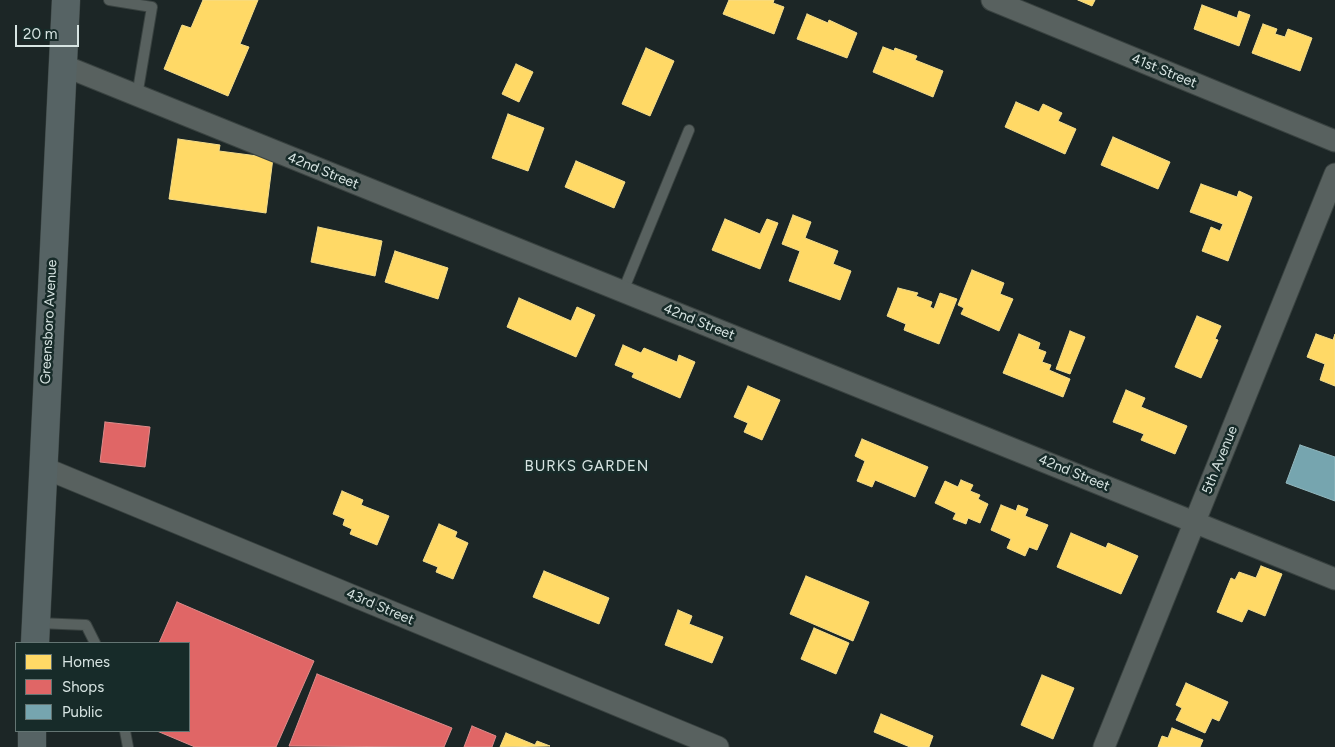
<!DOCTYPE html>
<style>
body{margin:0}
#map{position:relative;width:1335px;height:747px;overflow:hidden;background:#1c2626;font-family:Figtree,sans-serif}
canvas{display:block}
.legend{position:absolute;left:15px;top:642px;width:175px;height:90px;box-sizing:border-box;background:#172b29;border:1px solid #647573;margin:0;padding:6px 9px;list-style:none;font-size:15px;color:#d7e4e2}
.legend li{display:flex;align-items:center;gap:10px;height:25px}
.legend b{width:25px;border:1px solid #647573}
.scale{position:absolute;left:15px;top:25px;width:64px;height:22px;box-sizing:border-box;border:2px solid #d7e4e2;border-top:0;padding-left:6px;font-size:15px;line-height:18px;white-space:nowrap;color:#d7e4e2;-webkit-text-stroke:4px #172b29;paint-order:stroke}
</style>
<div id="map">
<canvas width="1335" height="747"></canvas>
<ul class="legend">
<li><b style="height:14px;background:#ffd966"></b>Homes</li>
<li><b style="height:14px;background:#e06666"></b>Shops</li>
<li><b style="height:14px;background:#76a5af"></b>Public</li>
</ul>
<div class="scale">20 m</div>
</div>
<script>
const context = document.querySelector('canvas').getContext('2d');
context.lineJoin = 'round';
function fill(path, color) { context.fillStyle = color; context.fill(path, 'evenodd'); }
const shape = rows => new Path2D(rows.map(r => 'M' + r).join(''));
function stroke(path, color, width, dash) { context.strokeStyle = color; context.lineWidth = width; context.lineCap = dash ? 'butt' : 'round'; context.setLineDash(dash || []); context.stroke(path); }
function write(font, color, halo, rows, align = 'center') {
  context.font = font + ' Figtree,sans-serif'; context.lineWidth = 5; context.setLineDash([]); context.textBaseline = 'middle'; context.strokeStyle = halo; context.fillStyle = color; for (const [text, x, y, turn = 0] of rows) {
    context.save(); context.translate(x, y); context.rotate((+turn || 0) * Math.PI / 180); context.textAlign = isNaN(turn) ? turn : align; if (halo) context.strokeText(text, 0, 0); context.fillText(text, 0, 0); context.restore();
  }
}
const homes = shape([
 [203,0,258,0,240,44,249,47,228,96,164,69,182,25,191,28,203,0],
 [729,0,774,0,773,3,784,7,774,34,723,14,729,0],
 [1078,0,1095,0,1092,6,1078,0],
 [1202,5,1237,18,1239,11,1250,15,1239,46,1194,29,1202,5],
 [807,14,828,23,829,20,857,33,847,58,797,39,807,14],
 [1263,24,1277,29,1275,34,1285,37,1288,29,1312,38,1300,71,1252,53,1263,24],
 [883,47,894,51,895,48,917,56,915,60,943,71,933,97,873,72,883,47],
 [646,48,674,61,650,116,622,104,646,48],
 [516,64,533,72,519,102,502,94,516,64],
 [1016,102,1039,112,1043,104,1062,113,1058,121,1076,129,1065,154,1005,127,1016,102],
 [508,114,544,128,528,171,492,158,508,114],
 [1113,137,1170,162,1158,189,1101,165,1113,137],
 [178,139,220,145,219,151,273,158,266,213,169,199,178,139],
 [576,161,625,182,614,208,565,187,576,161],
 [1201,184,1237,197,1239,191,1252,197,1228,261,1202,251,1211,227,1220,231,1223,224,1190,212,1201,184],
 [793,215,811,222,805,238,838,251,833,264,851,271,840,300,789,281,800,251,782,244,793,215],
 [725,219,760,234,767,219,778,223,760,269,712,250,725,219],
 [318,227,382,241,375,276,311,262,318,227],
 [395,251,448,268,438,299,385,282,395,251],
 [972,270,1004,283,1000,294,1013,299,999,331,961,314,964,308,958,305,972,270],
 [898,288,918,293,916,296,932,302,930,307,934,309,940,293,957,299,939,344,904,330,906,324,887,316,898,288],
 [519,298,571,321,577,307,595,315,576,357,507,327,519,298],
 [1197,316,1221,326,1215,339,1218,340,1201,378,1175,367,1197,316],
 [1070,331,1085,337,1070,374,1056,369,1070,331],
 [1019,334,1040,343,1038,349,1046,352,1042,362,1051,365,1049,370,1070,379,1063,397,1003,373,1019,334],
 [1316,334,1333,340,1335,334,1335,386,1320,380,1325,364,1307,357,1316,334],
 [623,345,641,353,644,348,677,362,679,355,695,362,680,398,632,377,634,373,615,365,623,345],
 [748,386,780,400,762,440,744,432,748,423,734,417,748,386],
 [1126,390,1145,398,1141,407,1187,426,1175,454,1141,440,1144,434,1113,422,1126,390],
 [862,439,928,467,915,497,875,480,872,487,857,481,865,461,855,456,862,439],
 [961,480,973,485,970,491,980,495,978,499,988,504,980,523,968,518,966,524,953,519,956,513,935,503,945,481,958,487,961,480],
 [342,491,363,500,361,505,389,516,377,545,350,534,352,529,343,525,345,519,333,514,342,491],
 [1001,505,1016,511,1018,505,1028,509,1025,516,1048,525,1037,550,1029,547,1025,556,1007,548,1011,539,991,530,1001,505],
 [439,524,457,532,455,537,468,543,453,579,436,572,438,567,423,561,439,524],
 [1071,533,1106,548,1108,543,1138,556,1121,594,1057,567,1071,533],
 [1261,566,1282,574,1265,616,1248,609,1242,622,1217,612,1231,578,1235,580,1239,572,1256,578,1261,566],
 [544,571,609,598,599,624,533,597,544,571],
 [806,576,869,602,853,641,790,614,806,576],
 [678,610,692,616,689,624,723,637,712,663,665,645,678,610],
 [814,628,849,643,836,674,801,659,814,628],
 [1042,675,1074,688,1053,739,1021,725,1042,675],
 [1186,683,1228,702,1219,721,1212,718,1205,733,1176,720,1182,708,1176,705,1186,683],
 [881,714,933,736,929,747,910,747,874,732,881,714],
 [1172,728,1203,740,1200,747,1158,747,1162,736,1168,738,1172,728],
 [506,733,535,745,537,741,550,746,500,747,506,733]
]);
fill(homes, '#ffd966');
stroke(homes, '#f3dc8b', 1);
const shops = shape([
 [105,422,150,427,145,467,100,462,105,422],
 [177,602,314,661,276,747,195,747,157,731,189,731,189,643,159,643,177,602],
 [317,674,452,728,444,747,289,746,317,674],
 [472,726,496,736,492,747,464,747,472,726]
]);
fill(shops, '#e06666');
stroke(shops, '#dd8c8b', 1);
const public = shape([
 [1300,445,1335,457,1335,501,1286,483,1300,445]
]);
fill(public, '#76a5af');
stroke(public, '#93b8be', 1);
const service = shape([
 [109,0,152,7,137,96],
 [623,291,689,130],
 [38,623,86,625,95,643],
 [125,731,128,747]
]);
const minor = shape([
 [992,0,1335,141],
 [62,65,1335,579],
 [42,467,718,747],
 [1104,747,1335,174]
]);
const secondary = shape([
 [35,643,66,0],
 [32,747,32,731]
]);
stroke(service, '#394240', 12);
stroke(minor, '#394240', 23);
stroke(secondary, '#394240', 29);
stroke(service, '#58615f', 10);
stroke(minor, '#58615f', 21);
stroke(secondary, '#566364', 28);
write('14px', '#d7e4e2', '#172b29', [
 ["41st Street",1164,71,22],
 ["42nd Street",323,171,22],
 ["Greensboro Avenue",49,322,-87],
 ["42nd Street",699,322,22],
 ["5th Avenue",1220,460,-68],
 ["42nd Street",1074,473,22],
 ["43rd Street",380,607,23]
]);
context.letterSpacing = '1px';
write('15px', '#d7e4e2', '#172b29', [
 ["BURKS GARDEN",587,467]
]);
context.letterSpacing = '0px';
</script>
